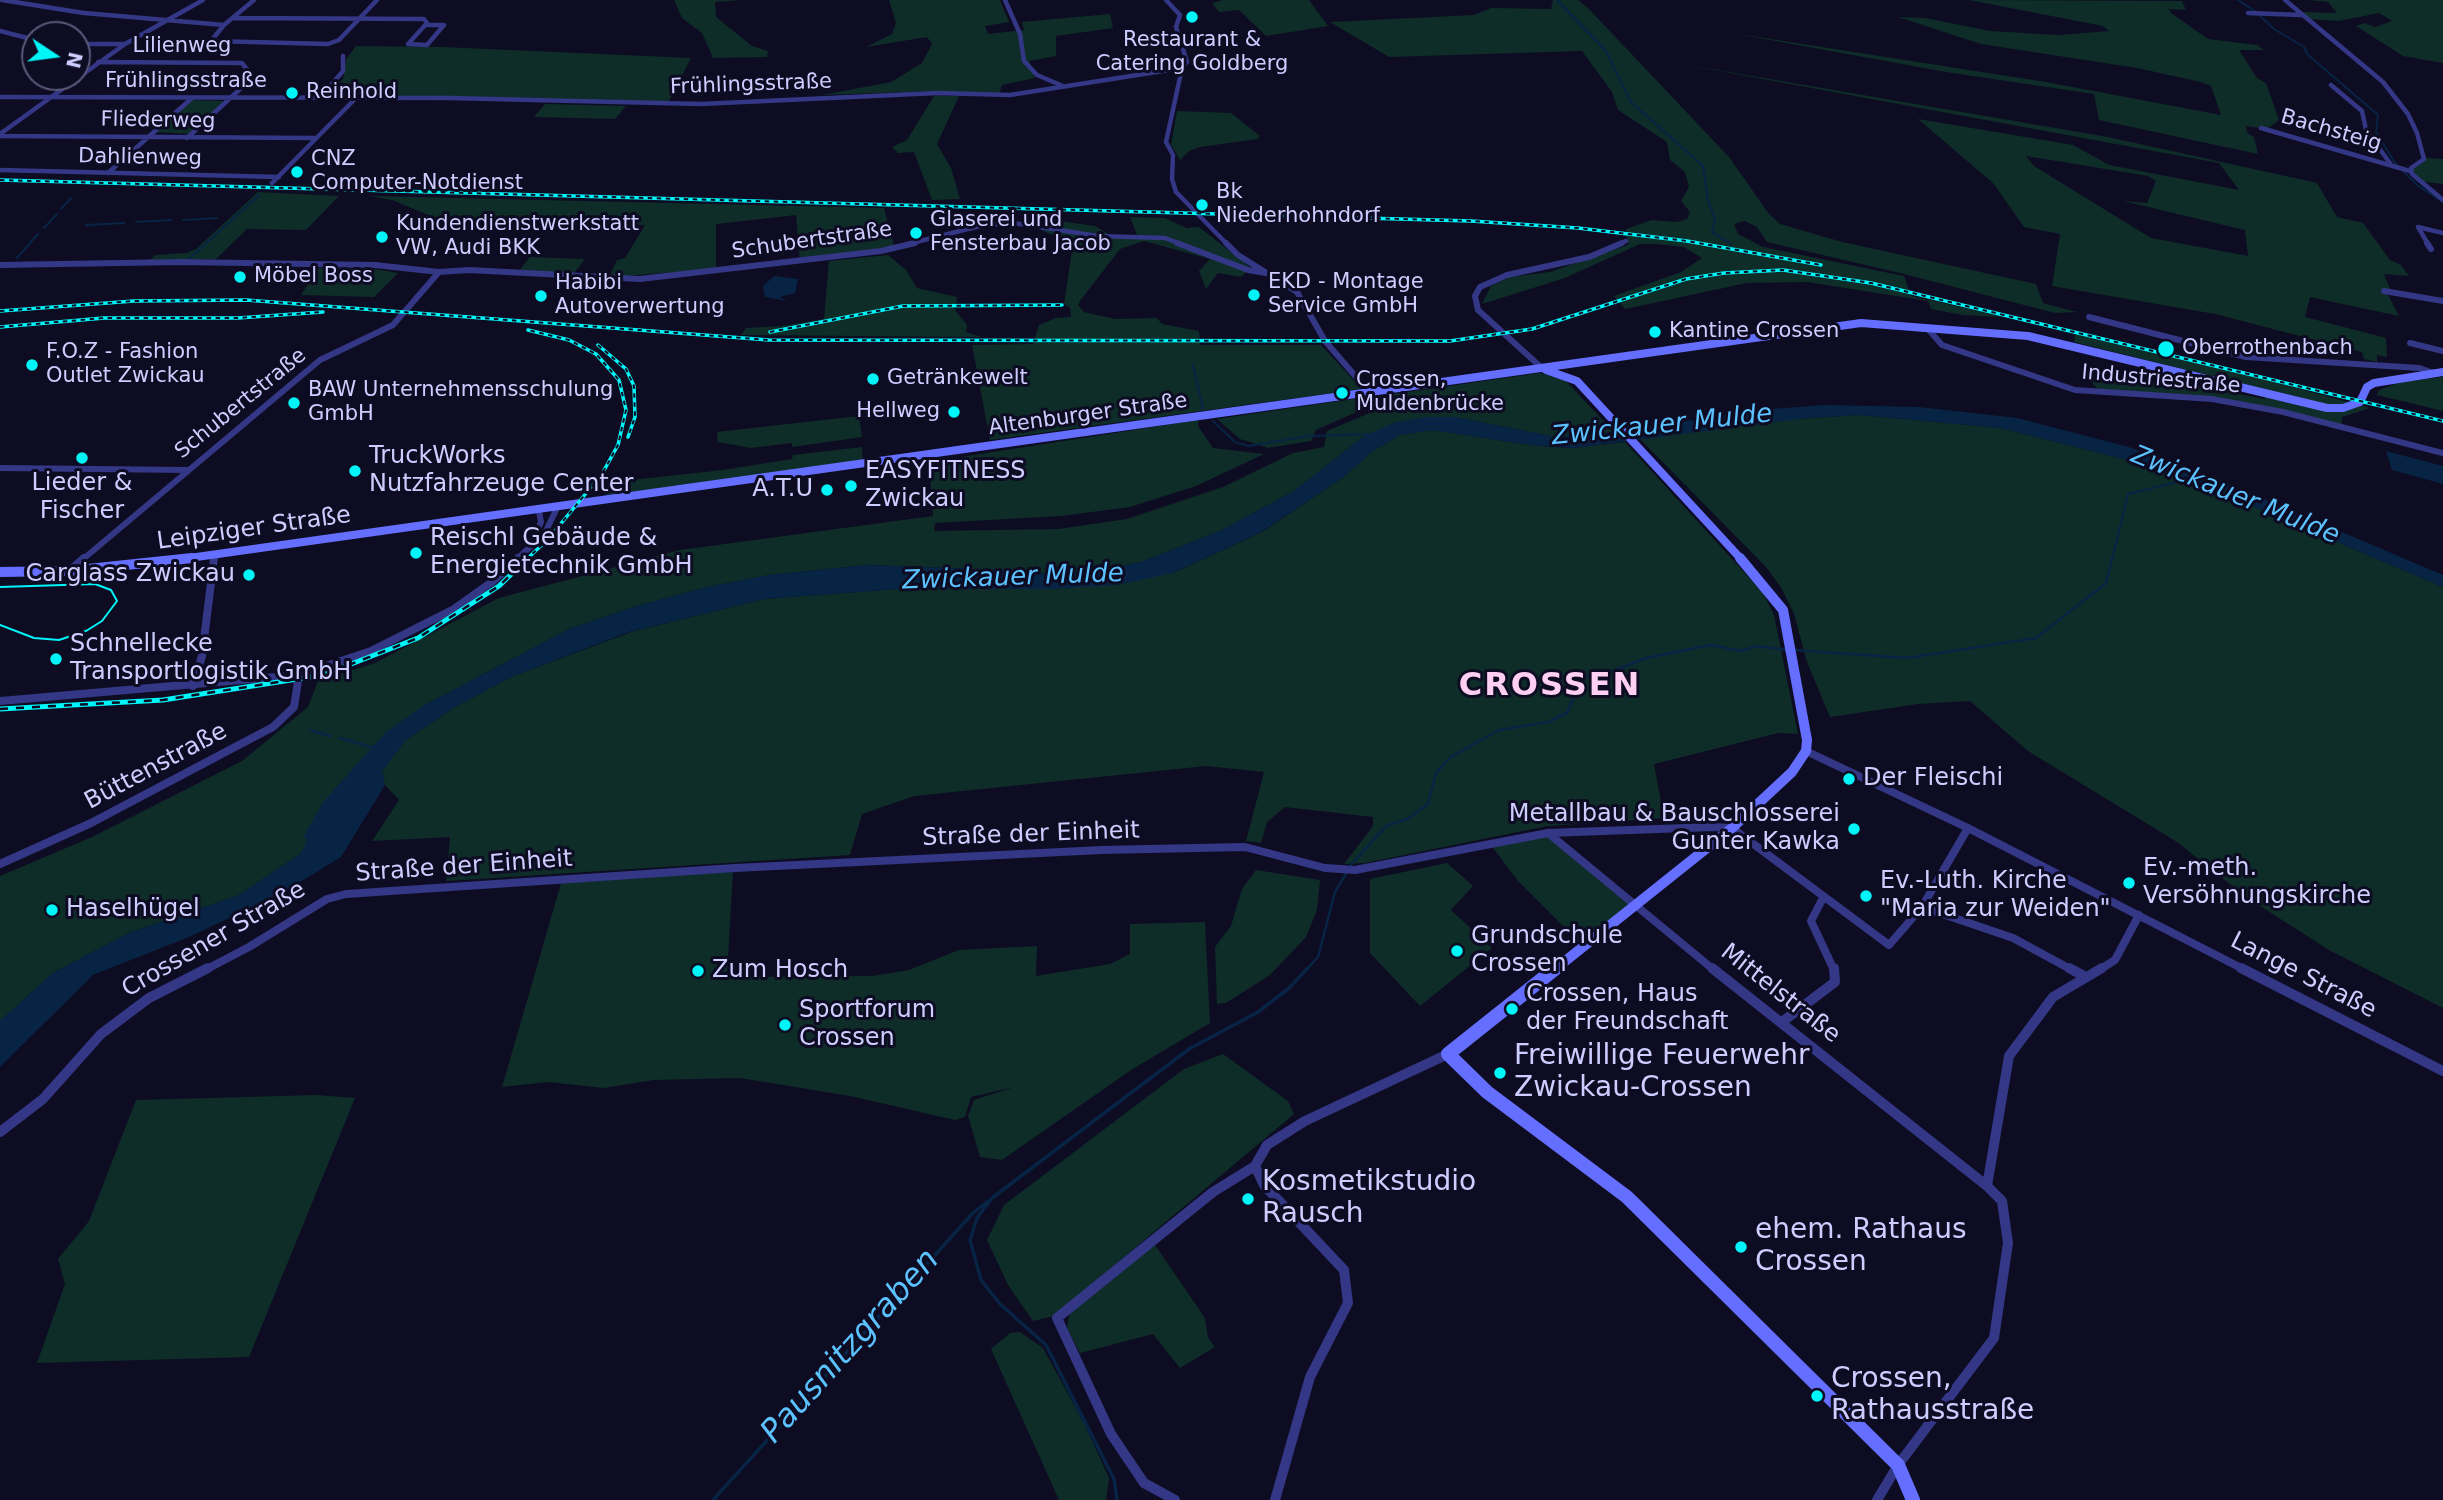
<!DOCTYPE html>
<meta charset="utf-8">
<style>
body{margin:0}
#map{position:relative;width:2443px;height:1500px;overflow:hidden;background:#0e0c22;font-family:"DejaVu Sans",sans-serif}
canvas{display:block}
.north{position:absolute;left:21px;top:21px;width:70px;height:70px;box-sizing:border-box;background:#0e0c22;border:2px solid #5b597a;border-radius:50%;rotate:103deg;font-size:19px;font-weight:700;line-height:28px;text-align:center;color:#cecdff}
.north::after{content:'';display:block;margin:auto;width:24px;height:32px;background:#00f5f8;clip-path:polygon(50% 0,100% 100%,50% 72%,0 100%)}
</style>
<div id="map">
<canvas width="2443" height="1500"></canvas>
<div class="north">N</div>
</div>
<script>
const context = document.querySelector('canvas').getContext('2d');
context.lineJoin = 'round';
function fill(path, color) { context.fillStyle = color; context.fill(path, 'evenodd'); }
const shape = rows => new Path2D(rows.map(r => 'M' + r).join(''));
function stroke(path, color, width, dash) { context.strokeStyle = color; context.lineWidth = width; context.lineCap = dash ? 'butt' : 'round'; context.setLineDash(dash || []); context.stroke(path); }
function write(font, color, halo, rows, align = 'center') {
  context.font = font + ' "DejaVu Sans",sans-serif'; context.lineWidth = 6; context.setLineDash([]); context.textBaseline = 'middle'; context.strokeStyle = halo; context.fillStyle = color; for (const [text, x, y, turn = 0] of rows) {
    context.save(); context.translate(x, y); context.rotate((+turn || 0) * Math.PI / 180); context.textAlign = isNaN(turn) ? turn : align; if (halo) context.strokeText(text, 0, 0); context.fillText(text, 0, 0); context.restore();
  }
}
fill(shape([
 [674,0,741,0,715,2,716,17,752,46,768,51,767,57,713,58,702,33,682,18],
 [889,0,1000,0,1009,22,985,26,988,34,1024,30,1022,22,1110,14,1113,28,1056,36,1056,56,1029,61,1035,78,1002,85,999,94,934,91,822,95,891,82,922,63,932,44,927,37,866,47,892,34,896,23],
 [1223,0,1309,0,1328,26,1266,36,1239,10,1219,12,1212,3],
 [1553,0,1578,0,1588,8,1729,157,1769,214,1780,224,1842,242,2036,284,2043,303,2077,312,2055,313,1900,273,1767,242,1757,227,1745,221,1734,224,1738,234,1763,247,1904,276,1911,296,2004,317,1963,315,1931,309,1928,301,1807,282,1747,283,1625,309,1614,296,1681,272,1702,258,1684,247,1656,244,1640,244,1565,278,1482,304,1491,286,1510,277,1550,272,1628,245,1626,229,1652,220,1676,222,1687,219,1690,212,1681,201,1689,187,1685,172,1670,160,1667,142,1618,110,1612,92,1582,51,1389,57,1330,22,1474,15,1491,8,1551,9],
 [1969,0,2182,1,2186,10,2169,9,2171,13,2208,39,2257,45,2264,50,2239,50,2257,78,2266,83,2279,120,2267,129,2246,126,2247,133,2254,137,2258,154,2099,120,2094,94,1946,72,1732,33,2046,82,2221,115,2211,86,2201,82,2137,68,1981,44,1898,17,1925,18,1990,31,2059,35,2109,31,2103,26],
 [2309,0,2443,0,2443,63,2403,56,2356,26,2365,23,2375,27,2392,21,2379,13,2339,21,2308,19,2300,12,2337,13,2328,2],
 [356,46,442,47,691,58,668,103,326,96,343,79,346,59],
 [1676,63,2108,137,2317,183,2337,217,2363,223,2390,260,2401,265,2409,276,2384,274,2390,289,2387,293,2399,316,2310,297,2305,317,2386,338,2387,357,2377,355,2377,362,2364,359,2362,352,2215,314,2052,286,2060,234,2024,227,1993,183,1918,119,2073,145,2109,165,2239,190,2219,163],
 [2026,156,2148,176,2156,181,2147,203,2123,201,2245,230,2248,256,2151,238,2034,166],
 [934,96,959,96,937,144,951,168,960,199,932,200,914,152,898,153,892,147,907,140],
 [191,100,224,101,189,134,157,132],
 [545,104,626,106,615,119,534,117],
 [1177,111,1231,113,1260,136,1257,139,1200,147,1189,151,1180,160,1171,145],
 [2426,158,2443,159,2443,184,2419,181,2412,172,2413,168],
 [258,192,339,196,306,230,247,229,216,259,150,260,155,255,187,253,196,249],
 [370,196,884,208,894,246,800,261,796,215,716,224,716,269,609,277,617,260,625,258,645,225,468,220,464,224,438,219,392,200],
 [1130,217,1165,218,1187,228,1199,227,1251,268,1241,277,1218,273,1206,289,1199,271,1210,259,1144,241,1120,249,1080,301,1078,305,1084,312,1115,319,1157,318,1162,324,1199,331,1200,345,1321,345,1362,389,990,440,972,345,1033,344,1039,325,1056,318,1071,317,1070,308,1064,304,1073,244,1039,229,1052,220,1095,226,1112,236,1137,235],
 [888,255,906,270,917,288,957,297,955,310,967,325,966,332,981,337,741,335,746,328,782,326,824,319,829,261],
 [530,257,585,259,572,276,518,272],
 [319,268,375,269,398,273,374,297,301,295],
 [2075,334,2259,378,2370,408,2342,417,2342,425,2230,400,2100,391,2093,384,2091,375,2185,384,2265,399,2264,389,2074,342],
 [1540,373,1564,379,1614,432,1556,437,1455,417,1363,437,1294,491,1222,530,1141,562,1096,571,1032,574,1005,570,867,565,769,575,703,588,637,606,569,629,423,706,300,854,239,895,129,933,53,973,0,1021,0,876,92,837,242,761,308,707,318,681,375,663,499,598,680,550,933,516,929,462,1198,420,1198,426,1213,448,1264,454,1196,486,1130,507,1061,516,935,523,934,531,1058,529,1127,519,1223,487,1293,453,1324,447,1327,431,1384,407,1379,396],
 [2443,377,2443,411,2377,395,2379,390,2401,382],
 [1367,397,1372,405,1316,430,1311,441,1268,448,1240,439,1217,419],
 [1861,415,2001,428,2139,463,2198,483,2443,587,2443,1008,2329,950,2246,897,2177,842,2028,751,1970,701,1918,704,1830,717,1807,662,1794,614,1782,589,1767,568,1640,439,1759,421],
 [859,416,862,437,792,447,792,443,751,448,718,442,717,432],
 [1432,430,1538,446,1573,448,1625,442,1763,593,1774,615,1798,734,1778,733,1654,764,1664,818,1547,826,1365,863,1344,864,1373,826,1373,817,1285,807,1267,822,1261,843,1246,841,1264,772,1206,766,914,796,862,814,850,855,446,881,450,837,372,841,399,800,385,785,382,771,393,756,406,740,453,708,511,677,634,631,764,599,897,589,1046,589,1173,573,1262,532,1345,476,1371,452,1400,435],
 [862,447,863,462,606,497,607,490,622,481,723,470,792,459,793,455],
 [1548,833,1633,905,1582,945,1518,881,1490,844],
 [1447,863,1473,886,1451,910,1492,948,1420,1006,1370,953,1370,879],
 [1256,870,1320,880,1317,910,1306,937,1270,975,1226,1003,1217,1004,1215,947,1231,926,1242,889],
 [733,871,727,977,872,976,909,970,959,950,1037,946,1036,976,1110,964,1130,954,1130,924,1205,922,1210,1023,1131,1070,1002,1160,980,1157,968,1116,974,1100,1014,1087,971,1097,965,1117,955,1120,850,1096,740,1078,654,1080,604,1088,548,1082,502,1087,562,880],
 [1223,1054,1288,1101,1294,1114,1054,1316,1033,1321,1008,1285,987,1240,1004,1205,1184,1069],
 [317,1095,355,1098,249,1357,37,1363,65,1284,58,1259,89,1221,136,1100],
 [1153,1242,1205,1318,1208,1338,1215,1347,1180,1368,1153,1334,1080,1353,1067,1328,1070,1312],
 [1020,1332,1043,1348,1084,1423,1109,1478,1106,1500,1059,1500,991,1349,1010,1333]
]), '#0e2d29');
fill(shape([
 [774,276,798,279,795,293,780,297,787,301,765,297,763,286],
 [1824,405,1918,407,2017,418,2129,447,2231,485,2443,575,2443,587,2198,483,2139,463,2001,428,1861,415,1807,418,1573,448,1538,446,1432,430,1400,435,1371,452,1345,476,1261,532,1173,573,1117,585,1052,589,897,589,764,599,629,632,511,677,453,708,406,740,382,771,385,785,341,857,282,893,189,937,93,975,0,1067,0,1021,53,973,129,933,239,895,300,854,307,842,304,836,323,802,386,732,423,706,569,629,637,606,703,588,769,575,867,565,1005,570,1032,574,1096,571,1141,562,1222,530,1294,491,1363,437,1393,423,1425,417,1455,417,1556,437,1600,434,1759,410],
 [2386,451,2443,466,2443,484,2392,470]
]), '#072445');
stroke(shape([
 [1557,0,1606,51,1631,102,1703,166,1708,201,1715,219,1712,232,1731,244],
 [2238,0,2255,11],
 [2258,14,2274,29,2304,47,2308,55,2378,115,2376,132,2395,163,2417,185,2443,202],
 [61,209,71,198],
 [183,220,217,218],
 [136,222,172,220],
 [86,225,124,223],
 [44,228,57,214],
 [17,258,38,234],
 [189,259,259,195],
 [1193,365,1203,409],
 [1213,421,1235,442,1248,446,1309,436,1371,434],
 [2112,560,2128,494,2189,479]
]), '#072445', 2);
stroke(shape([
 [1794,650,1907,658,2036,638,2106,583,2112,558],
 [310,730,330,736],
 [340,738,374,748],
 [1350,866,1386,826,1409,818,1428,804,1436,773,1451,757,1499,730,1548,722,1567,713,1582,678,1598,672,1610,672,1646,658,1710,645,1741,651,1756,646,1787,650],
 [1306,970,1318,957,1335,892,1347,872]
]), '#072445', 2.5);
stroke(shape([
 [713,1500,973,1213,988,1201],
 [1117,1500,1114,1479,1046,1345,1000,1304,981,1280,970,1240,977,1218,992,1198,1189,1049,1258,1012,1288,989,1308,968]
]), '#072445', 3.5);
stroke(shape([
 [2,0,84,13,224,25,254,0],
 [1005,0,1020,34,1024,61,1037,75,1063,86],
 [1166,0,1180,15,1176,27,1187,62,1182,68,1166,142,1173,155,1172,179,1176,192,1227,244],
 [2285,0,2383,82,2408,114,2417,133,2424,159,2411,168,2412,174,2443,200],
 [2248,13,2301,15],
 [233,18,424,19,427,23,408,44],
 [224,25,211,41,328,44,339,40,377,0],
 [0,31,35,40],
 [77,44,125,44],
 [408,44,427,45,444,25,426,25],
 [98,62,242,63,253,77,187,138],
 [2331,85,2362,111,2366,130,2392,166],
 [0,97,449,98,701,104,937,93,1010,95,1182,68],
 [320,98,343,71,343,56],
 [2261,128,2410,171],
 [0,134,125,44,203,0],
 [0,136,315,138],
 [0,170,279,177],
 [108,173,192,98],
 [272,183,356,98],
 [908,244,980,226,1013,223,1098,236,1165,238,1181,244],
 [1618,244,1626,241],
 [2428,244,2418,227,2443,233]
]), '#333785', 4.5);
stroke(shape([
 [1177,243,1248,270,1266,273],
 [1226,243,1238,255,1297,292,1325,341,1370,393],
 [2427,243,2431,249],
 [0,265,181,262,375,265,439,272,393,325,320,360,82,560],
 [439,272,469,270,640,279,881,251,915,243],
 [2384,291,2443,301],
 [2089,317,2246,357,2419,368,2434,373],
 [1928,329,1942,345,2075,390,2212,399,2283,412,2443,453],
 [2410,343,2443,351],
 [1543,369,1478,310,1475,296,1480,287,1507,275,1589,257,1622,243],
 [0,468,188,470],
 [533,540,541,522,539,511],
 [214,560,214,556],
 [516,560,545,533,557,508]
]), '#333785', 6);
stroke(shape([
 [69,571,84,558],
 [193,686,202,656,214,558],
 [0,701,299,675,371,651,454,609,492,582,518,558],
 [1806,751,1968,828,2245,970],
 [1548,833,1714,970],
 [0,864,91,823,273,727,294,707,299,675],
 [1823,898,1811,921,1834,970],
 [1922,907,2013,938,2072,970],
 [205,970,249,947,327,899,346,894,735,868,1102,850,1245,847,1325,868,1355,870,1548,833,1713,827,1732,828,1889,945,1922,907,1968,828],
 [2099,970,2115,960,2139,915]
]), '#333785', 8);
stroke(shape([
 [1712,968,1987,1186],
 [2069,968,2086,977],
 [2241,968,2443,1071],
 [1782,1022,1835,982,1834,968],
 [0,1132,43,1099,101,1034,149,998,208,968],
 [1175,1500,1144,1483,1111,1434,1057,1318,1213,1192,1255,1166],
 [1275,1500,1310,1377,1348,1303,1344,1270,1264,1185,1255,1166,1267,1145,1305,1121,1448,1054],
 [1877,1500,1898,1465,1994,1338,2008,1243,2002,1201,1987,1186,2009,1056,2053,997,2102,968]
]), '#333785', 10);
stroke(shape([
 [1546,370,1577,381,1742,560],
 [175,560,1861,323,2028,336,2327,408,2343,408,2360,402,2367,387,2374,383,2443,372]
]), '#646eff', 8);
stroke(shape([
 [0,572,69,571,192,558],
 [1554,970,1732,828,1792,772,1806,751,1807,740,1783,610,1740,558]
]), '#646eff', 10);
stroke(shape([
 [1556,968,1448,1054,1487,1092,1627,1197,1898,1465,1913,1500]
]), '#646eff', 14);
stroke(shape([
 [0,587,95,584,111,590,117,601,102,621,86,631,59,640,34,638,0,625]
]), '#00f5f8', 2);
const railFar1 = shape([
 [0,180,1471,221,1578,228,1687,241,1821,265],
 [0,311,134,301,246,300,769,340,1450,341,1532,329,1686,279,1724,273,1783,270,1871,283,2443,421],
 [0,327,104,318,238,318,323,312],
 [770,332,903,306,1062,305],
 [598,345,626,369,634,386,635,417,628,437],
 [526,560,549,538,602,474,618,445,626,410,619,380,596,354,569,340,528,330]
]);
const rail = shape([
 [0,709,163,700,323,675,418,638,499,586,528,558]
]);
stroke(railFar1, '#00f5f8', 3.5);
stroke(rail, '#00f5f8', 5);
stroke(railFar1, '#0e0c22', 2, [4.5]);
stroke(rail, '#0e0c22', 2.5, [8]);
for (const [x, y, r, color] of [
 [1192,17,7,"#00f5f8"],
 [292,93,7,"#00f5f8"],
 [297,172,7,"#00f5f8"],
 [1202,205,7,"#00f5f8"],
 [916,233,7,"#00f5f8"],
 [382,237,7,"#00f5f8"],
 [240,277,7,"#00f5f8"],
 [1254,295,7,"#00f5f8"],
 [541,296,7,"#00f5f8"],
 [1655,332,7,"#00f5f8"],
 [2166,349,9,"#00f5f8"],
 [32,365,7,"#00f5f8"],
 [873,379,7,"#00f5f8"],
 [1342,393,7,"#00f5f8"],
 [294,403,7,"#00f5f8"],
 [954,412,7,"#00f5f8"],
 [82,458,7,"#00f5f8"],
 [355,471,7,"#00f5f8"],
 [851,486,7,"#00f5f8"],
 [827,490,7,"#00f5f8"],
 [416,553,7,"#00f5f8"],
 [249,575,7,"#00f5f8"],
 [56,659,7,"#00f5f8"],
 [1849,779,7,"#00f5f8"],
 [1854,829,7,"#00f5f8"],
 [2129,883,7,"#00f5f8"],
 [1866,896,7,"#00f5f8"],
 [52,910,7,"#00f5f8"],
 [1457,951,7,"#00f5f8"],
 [698,971,7,"#00f5f8"],
 [1512,1009,7,"#00f5f8"],
 [785,1025,7,"#00f5f8"],
 [1500,1073,7,"#00f5f8"],
 [1248,1199,7,"#00f5f8"],
 [1741,1247,7,"#00f5f8"],
 [1817,1396,7,"#00f5f8"]
]) { const dot = new Path2D(); dot.arc(x, y, r, 0, 2 * Math.PI); context.fillStyle = color; context.fill(dot); stroke(dot, '#0e0c22', 2.5); }
write('21px', '#cecdff', '#0e0c22', [
 ["Restaurant &",1192,41,"center"],
 ["Catering Goldberg",1192,65,"center"],
 ["Reinhold",306,93],
 ["CNZ",311,160],
 ["Computer-Notdienst",311,184],
 ["Bk",1216,193],
 ["Niederhohndorf",1216,217],
 ["Glaserei und",930,221],
 ["Fensterbau Jacob",930,245],
 ["Kundendienstwerkstatt",396,225],
 ["VW, Audi BKK",396,249],
 ["Möbel Boss",254,277],
 ["EKD - Montage",1268,283],
 ["Service GmbH",1268,307],
 ["Habibi",555,284],
 ["Autoverwertung",555,308],
 ["Kantine Crossen",1669,332],
 ["Oberrothenbach",2182,349],
 ["F.O.Z - Fashion",46,353],
 ["Outlet Zwickau",46,377],
 ["Getränkewelt",887,379],
 ["Crossen,",1356,381],
 ["Muldenbrücke",1356,405],
 ["BAW Unternehmensschulung",308,391],
 ["GmbH",308,415],
 ["Hellweg",940,412,"right"]
], 'left');
write('21px', '#cecdff', '#0e0c22', [
 ["Lilienweg",182,47],
 ["Frühlingsstraße",186,82],
 ["Frühlingsstraße",751,85,-2],
 ["Fliederweg",158,121,1],
 ["Bachsteig",2331,131,16],
 ["Dahlienweg",140,158,1],
 ["Schubertstraße",812,241,-8],
 ["Industriestraße",2161,380,5],
 ["Schubertstraße",241,404,-39],
 ["Altenburger Straße",1088,415,-8]
]);
write('24px', '#cecdff', '#0e0c22', [
 ["TruckWorks",369,457],
 ["Nutzfahrzeuge Center",369,485],
 ["EASYFITNESS",865,472],
 ["Zwickau",865,500],
 ["Lieder &",82,484,"center"],
 ["Fischer",82,512,"center"],
 ["A.T.U",813,490,"right"],
 ["Reischl Gebäude &",430,539],
 ["Energietechnik GmbH",430,567],
 ["Carglass Zwickau",235,575,"right"],
 ["Schnellecke",70,645],
 ["Transportlogistik GmbH",70,673],
 ["Der Fleischi",1863,779],
 ["Metallbau & Bauschlosserei",1840,815,"right"],
 ["Gunter Kawka",1840,843,"right"],
 ["Ev.-meth.",2143,869],
 ["Versöhnungskirche",2143,897],
 ["Ev.-Luth. Kirche",1880,882],
 ["\"Maria zur Weiden\"",1880,910],
 ["Haselhügel",66,910],
 ["Grundschule",1471,937],
 ["Crossen",1471,965],
 ["Zum Hosch",712,971],
 ["Crossen, Haus",1526,995],
 ["der Freundschaft",1526,1023],
 ["Sportforum",799,1011],
 ["Crossen",799,1039]
], 'left');
write('24px', '#cecdff', '#0e0c22', [
 ["Leipziger Straße",254,529,-8],
 ["Büttenstraße",156,767,-28],
 ["Straße der Einheit",1031,835,-2],
 ["Straße der Einheit",464,867,-4],
 ["Crossener Straße",214,940,-30],
 ["Lange Straße",2303,976,27],
 ["Mittelstraße",1780,994,38]
]);
write('italic 26px', '#5bc2ff', '#0e0c22', [
 ["Zwickauer Mulde",1662,426,-6],
 ["Zwickauer Mulde",2235,496,22],
 ["Zwickauer Mulde",1013,578,-2]
]);
write('28px', '#cecdff', '#0e0c22', [
 ["Freiwillige Feuerwehr",1514,1057],
 ["Zwickau-Crossen",1514,1089],
 ["Kosmetikstudio",1262,1183],
 ["Rausch",1262,1215],
 ["ehem. Rathaus",1755,1231],
 ["Crossen",1755,1263],
 ["Crossen,",1831,1380],
 ["Rathausstraße",1831,1412]
], 'left');
context.letterSpacing = '2px';
write('bold 32px', '#ffcff2', '#0e0c22', [
 ["CROSSEN",1550,687]
]);
context.letterSpacing = '0px';
write('italic 32px', '#5bc2ff', '#0e0c22', [
 ["Pausnitzgraben",851,1347,-48]
]);
</script>
